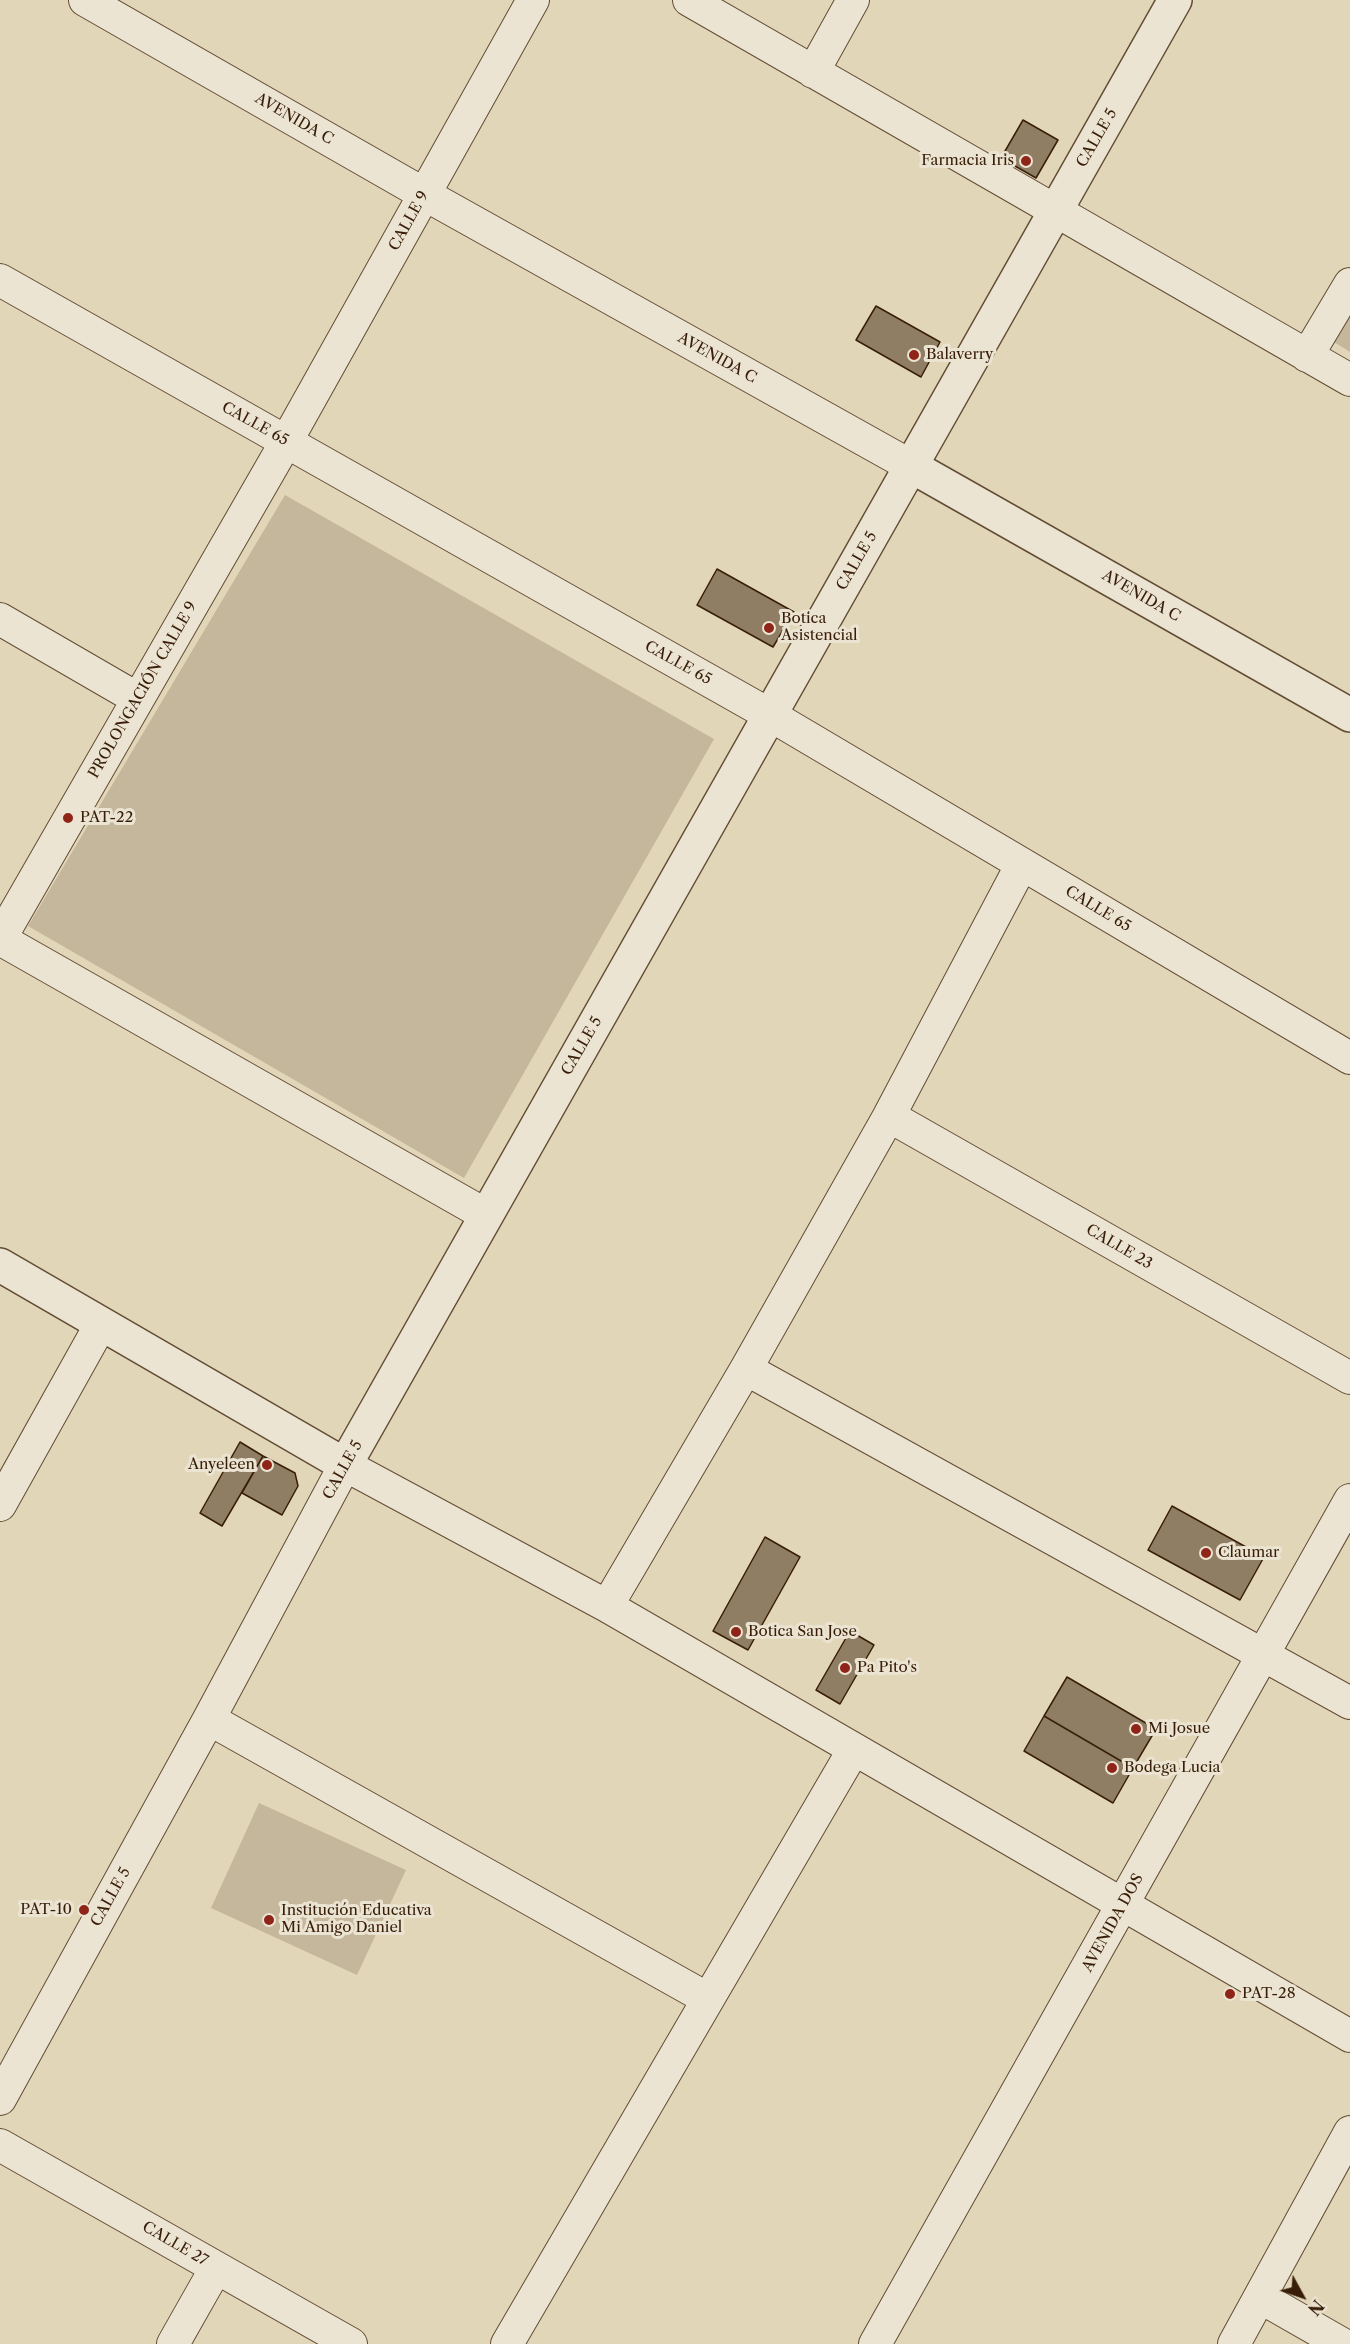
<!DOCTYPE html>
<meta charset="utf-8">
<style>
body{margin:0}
#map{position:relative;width:1350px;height:2344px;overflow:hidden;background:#e2d6b9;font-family:"Libre Caslon Text",serif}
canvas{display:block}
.north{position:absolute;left:1272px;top:2266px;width:60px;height:60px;-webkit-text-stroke:4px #ece4d2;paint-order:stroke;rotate:130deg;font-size:16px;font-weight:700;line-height:24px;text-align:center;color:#381e08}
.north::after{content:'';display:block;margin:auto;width:21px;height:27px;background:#381e08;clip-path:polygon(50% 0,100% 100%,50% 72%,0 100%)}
</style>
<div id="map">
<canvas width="1350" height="2344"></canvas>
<div class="north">N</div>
</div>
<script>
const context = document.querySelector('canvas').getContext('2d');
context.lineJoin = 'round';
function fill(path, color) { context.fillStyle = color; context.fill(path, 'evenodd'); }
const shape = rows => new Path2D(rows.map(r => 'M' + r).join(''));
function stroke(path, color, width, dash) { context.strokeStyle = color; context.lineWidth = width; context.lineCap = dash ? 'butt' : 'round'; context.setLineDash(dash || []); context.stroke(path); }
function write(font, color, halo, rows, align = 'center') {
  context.font = font + ' "Libre Caslon Text",serif'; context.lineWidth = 6; context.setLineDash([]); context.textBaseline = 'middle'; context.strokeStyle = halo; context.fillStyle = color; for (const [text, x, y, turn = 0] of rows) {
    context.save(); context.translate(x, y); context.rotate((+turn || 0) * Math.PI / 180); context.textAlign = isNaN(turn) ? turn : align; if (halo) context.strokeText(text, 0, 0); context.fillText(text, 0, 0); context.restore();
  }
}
fill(shape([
 [1350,303,1350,352,1329,339],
 [285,495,714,739,464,1178,28,926],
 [259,1803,406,1870,357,1975,211,1908]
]), '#c5b79b');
const building = shape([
 [1023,120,1058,140,1036,178,1001,158,1023,120],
 [876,306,940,342,921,377,856,340,876,306],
 [717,569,794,612,773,647,697,605,717,569],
 [240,1442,263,1456,222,1526,200,1513,240,1442],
 [263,1456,295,1473,298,1486,282,1515,242,1493,263,1456],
 [1172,1506,1264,1557,1240,1600,1148,1550,1172,1506],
 [765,1537,800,1557,748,1650,713,1631,765,1537],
 [850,1631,874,1645,840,1704,816,1690,850,1631],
 [1067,1677,1156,1729,1133,1768,1044,1716,1067,1677],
 [1044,1716,1133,1768,1113,1803,1024,1751,1044,1716]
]);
fill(building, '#907e64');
stroke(building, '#381e08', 1.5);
const minor = shape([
 [85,0,424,194,911,466],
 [689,0,1350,380],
 [813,72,853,0],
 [0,280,770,715,1350,1058],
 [1307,356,1350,284],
 [0,619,138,699],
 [0,939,286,442,533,0],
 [0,939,486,1215],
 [889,1116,1350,1378],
 [746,1369,1350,1703],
 [0,1505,101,1324],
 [607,1606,746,1369,889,1116,1022,864],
 [209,1719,708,1999],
 [0,2099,209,1719,345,1465,607,1606,1350,2036],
 [0,2145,351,2344],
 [1260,2297,1342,2344],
 [173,2344,216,2268],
 [507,2344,854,1749],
 [875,2344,1350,1500],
 [1234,2344,1350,2132]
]);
const tertiary = shape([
 [911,466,1350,715],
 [0,1265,345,1465,1175,0]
]);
stroke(minor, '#624c34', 34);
stroke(tertiary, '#624c34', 36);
stroke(minor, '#ece4d2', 32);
stroke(tertiary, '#ece4d2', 33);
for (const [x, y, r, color] of [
 [1026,161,6,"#8f2418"],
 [914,355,6,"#8f2418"],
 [769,628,6,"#8f2418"],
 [68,818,6,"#8f2418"],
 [267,1465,6,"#8f2418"],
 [1206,1553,6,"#8f2418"],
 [736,1632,6,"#8f2418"],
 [845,1668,6,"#8f2418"],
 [1136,1729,6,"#8f2418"],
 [1112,1768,6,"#8f2418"],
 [84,1910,6,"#8f2418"],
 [269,1920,6,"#8f2418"],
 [1230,1994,6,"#8f2418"]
]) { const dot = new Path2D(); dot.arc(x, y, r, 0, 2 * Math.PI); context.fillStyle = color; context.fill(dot); stroke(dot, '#ece4d2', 2); }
write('15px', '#381e08', '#ece4d2', [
 ["AVENIDA C",294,119,30],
 ["CALLE 5",1097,138,-60],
 ["CALLE 9",409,221,-61],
 ["AVENIDA C",717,358,29],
 ["CALLE 65",255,424,29],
 ["CALLE 5",857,561,-60],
 ["AVENIDA C",1141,596,30],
 ["CALLE 65",678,663,29],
 ["PROLONGACIÓN CALLE 9",143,690,-60],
 ["CALLE 65",1098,909,31],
 ["CALLE 5",582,1046,-60],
 ["CALLE 23",1119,1247,30],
 ["CALLE 5",343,1470,-61],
 ["CALLE 5",111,1897,-61],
 ["AVENIDA DOS",1113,1923,-61],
 ["CALLE 27",175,2244,30]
]);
write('15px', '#381e08', '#ece4d2', [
 ["Farmacia Iris",1014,161,"right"],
 ["Balaverry",926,355],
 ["Botica",781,619],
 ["Asistencial",781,636],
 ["PAT-22",80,818],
 ["Anyeleen",255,1465,"right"],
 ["Claumar",1218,1553],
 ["Botica San Jose",748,1632],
 ["Pa Pito's",857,1668],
 ["Mi Josue",1148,1729],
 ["Bodega Lucia",1124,1768],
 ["PAT-10",72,1910,"right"],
 ["Institución Educativa",281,1911],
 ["Mi Amigo Daniel",281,1928],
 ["PAT-28",1242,1994]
], 'left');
</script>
